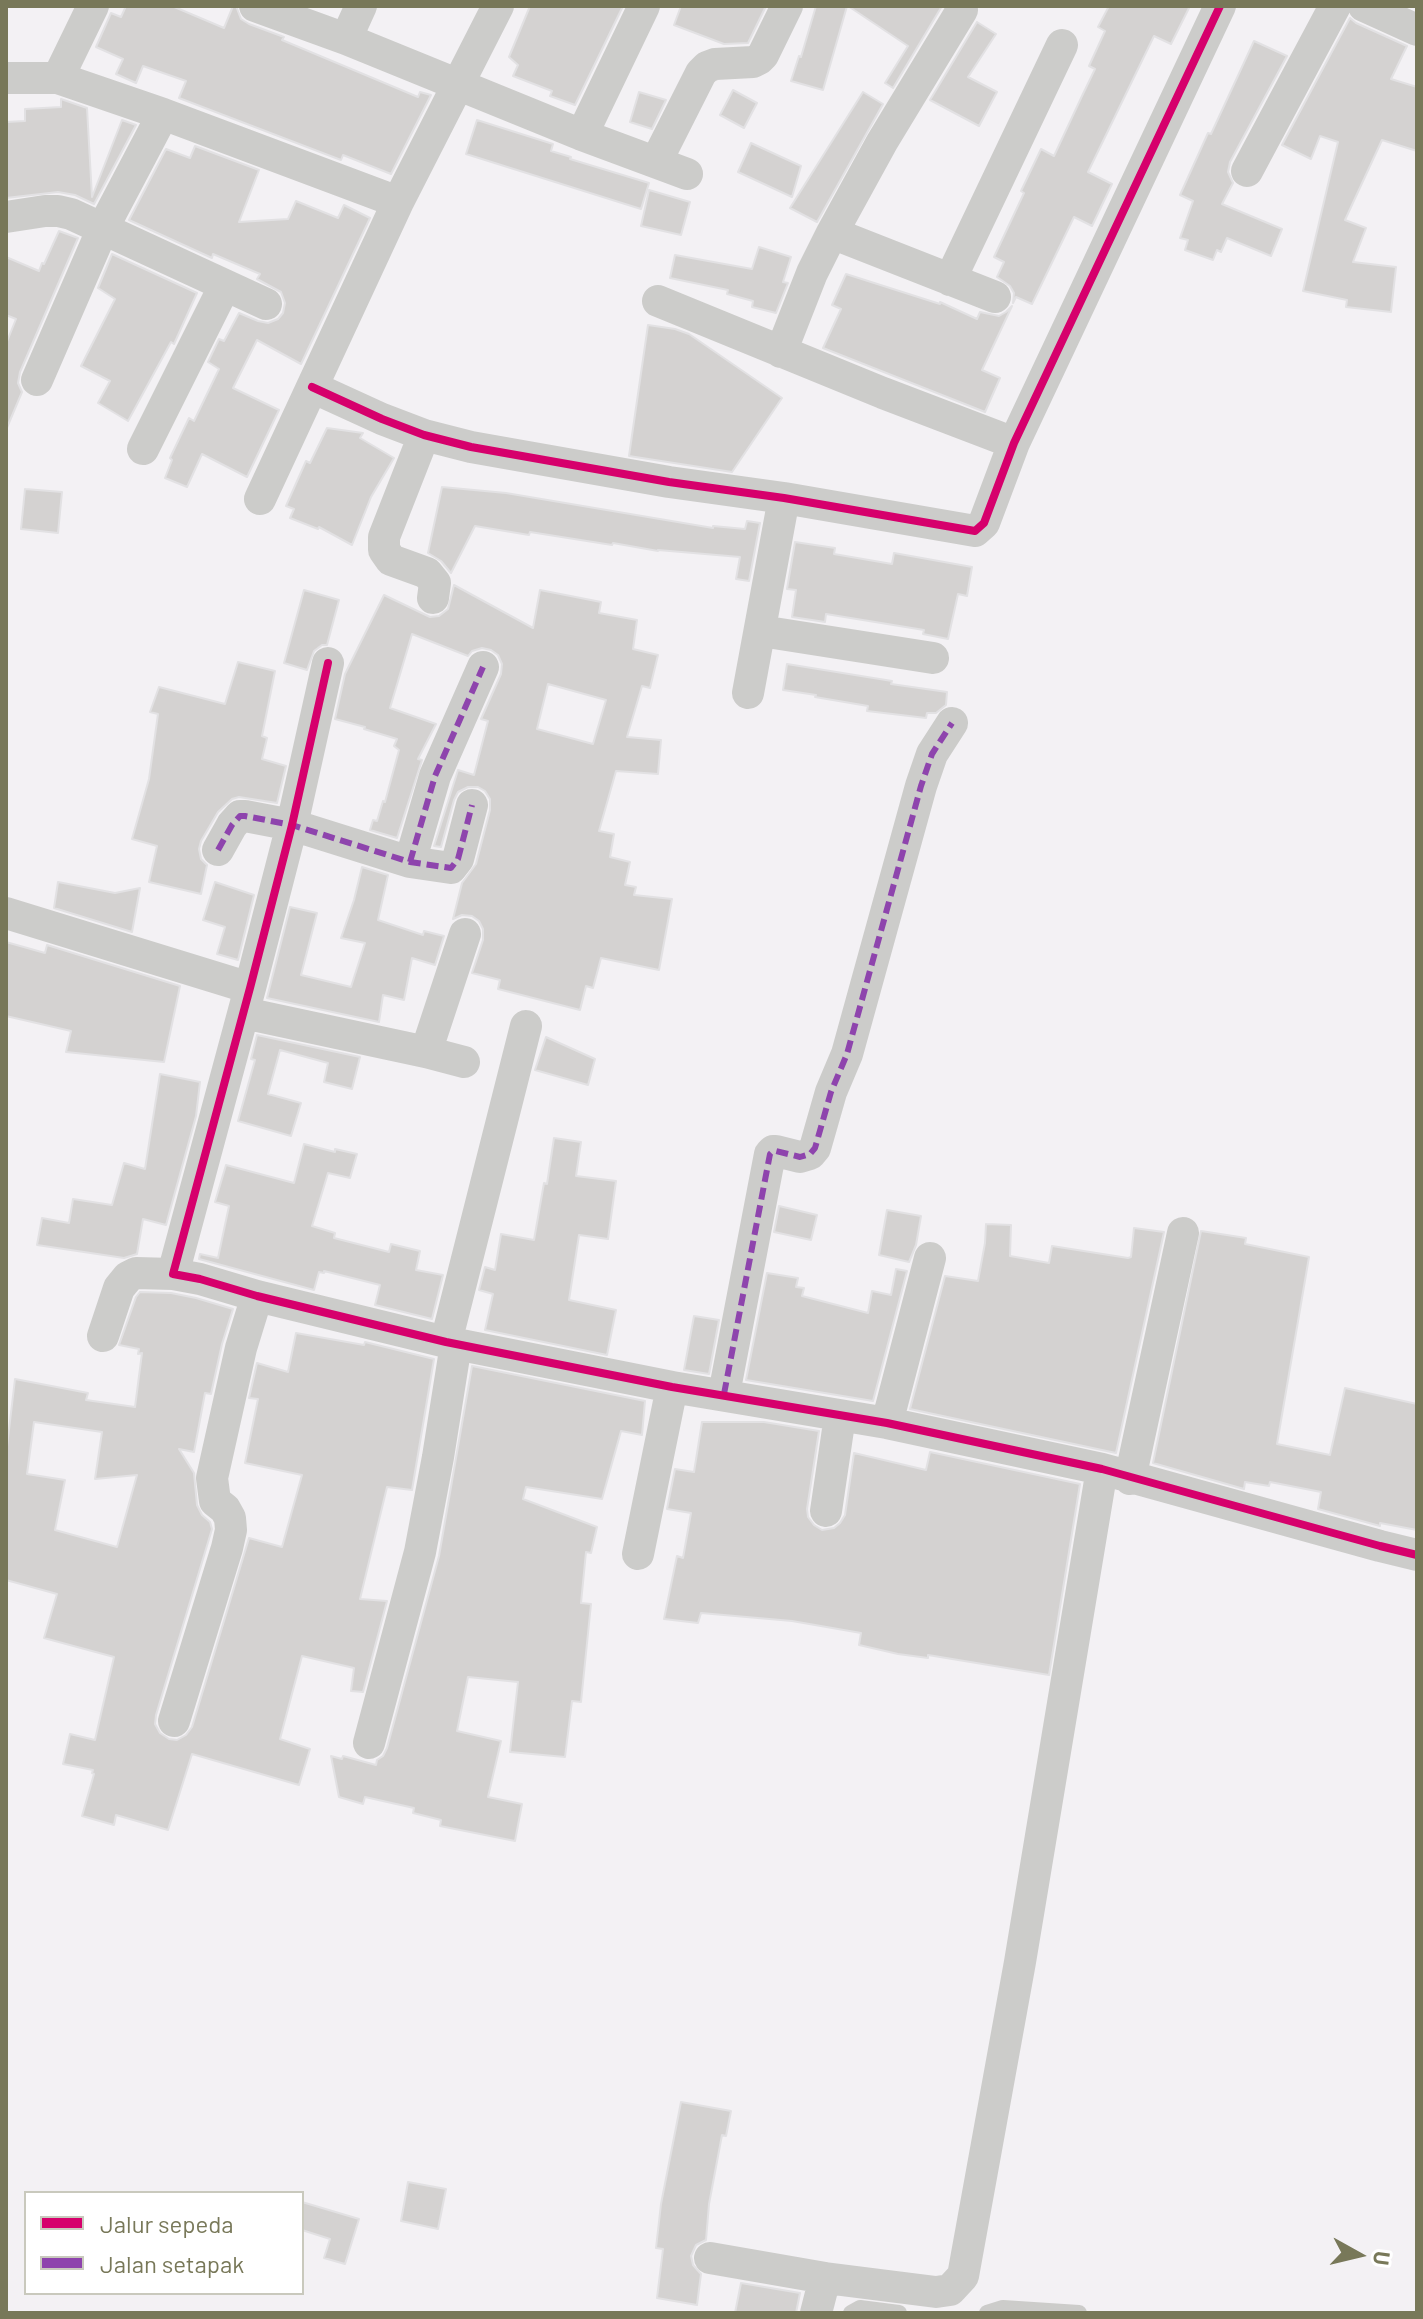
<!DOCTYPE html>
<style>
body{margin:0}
#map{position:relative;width:1423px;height:2319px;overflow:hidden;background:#f3f1f4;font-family:Barlow,sans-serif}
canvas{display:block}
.frame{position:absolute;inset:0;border:8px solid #787859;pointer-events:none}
.legend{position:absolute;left:24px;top:2191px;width:280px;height:104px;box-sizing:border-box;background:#fff;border:2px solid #c9c9bd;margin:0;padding:10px 14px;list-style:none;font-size:24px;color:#787859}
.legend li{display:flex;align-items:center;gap:16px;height:40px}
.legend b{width:40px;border:2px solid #c9c9bd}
.north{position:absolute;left:1319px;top:2215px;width:80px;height:80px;-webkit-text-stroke:6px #fff;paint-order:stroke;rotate:98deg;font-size:22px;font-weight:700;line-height:32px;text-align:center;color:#787859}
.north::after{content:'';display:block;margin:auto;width:28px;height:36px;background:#787859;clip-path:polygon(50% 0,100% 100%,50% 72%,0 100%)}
</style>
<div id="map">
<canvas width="1423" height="2319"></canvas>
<div class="frame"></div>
<ul class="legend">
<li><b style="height:10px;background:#d6006c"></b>Jalur sepeda</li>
<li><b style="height:10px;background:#8e44ad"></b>Jalan setapak</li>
</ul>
<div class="north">U</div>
</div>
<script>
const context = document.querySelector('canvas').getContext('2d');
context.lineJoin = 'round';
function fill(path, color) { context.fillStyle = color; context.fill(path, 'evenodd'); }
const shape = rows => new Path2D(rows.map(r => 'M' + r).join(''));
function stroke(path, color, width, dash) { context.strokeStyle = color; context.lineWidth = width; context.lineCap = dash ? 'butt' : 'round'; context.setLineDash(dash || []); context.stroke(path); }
const building = shape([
 [126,6,172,6,224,28,233,6,236,6,241,19,249,24,284,37,282,40,418,97,420,92,431,95,391,174,343,155,341,160,179,98,186,81,143,66,136,83,116,74,123,59,96,47,111,13,121,17,126,6],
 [530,6,623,6,575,105,550,96,552,91,513,76,518,65,509,57,530,6],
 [681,6,766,6,748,43,724,44,674,25,681,6],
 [816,6,847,6,823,90,791,81,799,56,801,57,816,6],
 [848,6,942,6,893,88,885,83,908,46,848,6],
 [1109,6,1190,6,1171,44,1154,36,1088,172,1112,184,1092,226,1074,217,1032,304,1016,297,1013,303,1014,293,1010,286,997,277,1004,262,994,257,1024,193,1021,191,1041,149,1054,156,1082,96,1095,69,1089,66,1105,31,1098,27,1109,6],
 [1350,18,1356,23,1407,46,1391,79,1417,87,1417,151,1382,140,1345,220,1366,228,1353,262,1396,267,1391,312,1346,307,1347,300,1303,291,1338,142,1320,136,1311,159,1282,145,1350,18],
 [977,22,996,34,968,77,997,92,979,126,930,100,977,22],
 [1254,41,1287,56,1230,162,1228,172,1233,183,1222,204,1282,229,1271,256,1227,238,1221,252,1217,250,1213,260,1185,250,1188,240,1180,238,1193,201,1180,195,1208,133,1211,134,1254,41],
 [733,90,757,103,744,128,720,115,733,90],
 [639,92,666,100,652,129,630,122,639,92],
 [863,92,883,104,817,222,790,208,863,92],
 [61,99,87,108,92,197,122,120,136,125,94,204,75,195,58,192,6,198,6,122,25,121,25,109,61,107,61,99],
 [477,120,553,144,551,151,571,157,570,159,649,183,641,209,466,154,477,120],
 [751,143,801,166,792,197,738,172,751,143],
 [195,146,259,170,239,222,288,219,296,201,338,218,344,205,370,218,301,364,257,340,233,388,279,410,247,477,202,454,187,487,165,478,172,460,170,458,189,418,194,421,219,369,208,362,219,339,224,341,239,313,258,321,268,323,278,319,283,313,285,303,281,292,257,279,260,274,213,254,212,258,129,220,166,149,190,158,195,146],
 [649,190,690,202,681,235,641,226,649,190],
 [59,231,78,238,20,372,18,383,22,392,6,430,6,344,16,319,6,315,6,257,39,271,42,263,44,264,59,231],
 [759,247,791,257,783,282,788,283,776,313,752,307,753,301,727,294,728,290,670,278,675,255,752,269,759,247],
 [112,254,197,293,174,344,171,342,128,421,98,403,110,381,81,366,115,299,98,288,112,254],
 [846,274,940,304,940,302,977,319,980,312,999,316,1006,312,1012,306,982,370,1000,378,985,412,823,348,841,309,832,305,846,274],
 [648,325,675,329,689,334,782,398,732,472,629,456,648,325],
 [327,428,363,433,360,438,394,458,371,497,352,545,319,527,318,529,290,518,294,509,286,506,306,461,310,463,327,428],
 [442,487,506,493,713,528,713,526,745,529,747,521,760,523,749,581,736,579,740,557,658,550,658,551,613,543,612,545,530,532,529,535,475,526,451,573,441,561,428,553,442,487],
 [25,489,62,492,58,533,21,529,25,489],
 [795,542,835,548,834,554,892,564,894,553,972,567,967,596,958,594,948,639,923,634,924,630,826,614,825,622,792,617,796,590,787,589,795,542],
 [454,585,533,628,540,590,601,602,599,613,637,620,633,649,658,655,650,688,642,686,627,737,661,740,658,774,616,771,599,831,614,834,610,857,630,862,625,885,636,887,634,895,672,899,659,970,601,958,593,988,586,986,580,1010,498,989,500,980,472,973,483,940,483,929,479,921,472,916,462,915,453,919,462,883,476,864,490,810,490,799,485,791,478,787,468,787,458,792,454,800,441,847,434,846,458,770,474,775,488,721,481,719,501,674,502,664,498,655,491,650,482,648,472,651,468,656,412,634,390,708,436,724,418,759,422,760,397,838,370,830,373,820,377,821,383,801,385,802,399,750,394,746,397,739,364,729,365,727,335,719,345,674,384,595,430,617,439,616,448,609,454,585],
 [548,684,606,700,593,744,537,729,548,684],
 [304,590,339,600,327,645,322,645,314,651,307,670,284,663,304,590],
 [238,662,275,671,262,736,267,738,262,759,286,766,277,803,239,797,232,799,218,812,201,841,199,849,201,859,207,865,201,894,149,882,157,846,132,839,149,779,158,714,150,712,159,687,225,704,238,662],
 [787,664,892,681,891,684,947,692,946,705,936,713,927,713,926,718,867,711,868,706,815,697,816,695,783,690,787,664],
 [362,867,388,875,378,920,423,935,424,931,444,936,435,965,412,958,404,1000,383,995,379,1022,267,998,290,907,317,913,301,975,351,987,365,943,341,938,354,900,362,867],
 [58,882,115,893,140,888,132,932,54,908,58,882],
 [215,882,254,895,238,960,217,954,225,927,203,920,215,882],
 [6,942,45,953,47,945,180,986,164,1062,66,1052,71,1031,6,1016,6,942],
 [257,1035,360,1057,352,1089,324,1082,328,1063,280,1050,268,1094,301,1103,291,1136,238,1121,255,1060,251,1059,257,1035],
 [546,1037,595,1059,588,1085,535,1070,546,1037],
 [160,1074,200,1082,196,1116,166,1225,143,1219,137,1254,124,1258,37,1245,42,1218,69,1223,73,1199,112,1205,124,1163,145,1169,160,1074],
 [554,1138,581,1142,576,1176,616,1181,608,1239,579,1235,569,1300,616,1310,607,1355,485,1330,493,1294,479,1290,485,1267,495,1270,501,1234,534,1240,544,1183,547,1184,554,1138],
 [304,1144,335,1152,335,1149,357,1154,350,1178,328,1173,312,1226,335,1233,334,1238,389,1252,391,1244,420,1251,416,1270,443,1275,432,1319,375,1305,380,1285,324,1271,324,1273,319,1272,314,1290,199,1259,200,1254,218,1258,229,1206,215,1202,226,1165,294,1183,304,1144],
 [779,1206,817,1215,811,1240,774,1232,779,1206],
 [887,1210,921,1216,916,1245,909,1262,879,1255,887,1210],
 [986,1224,1011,1225,1010,1256,1049,1263,1052,1246,1128,1258,1131,1257,1134,1228,1164,1232,1116,1453,910,1409,945,1276,978,1281,985,1243,986,1224],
 [1201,1231,1246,1238,1245,1244,1309,1257,1277,1444,1330,1455,1345,1388,1417,1404,1417,1530,1380,1523,1380,1526,1318,1509,1321,1492,1270,1482,1269,1486,1245,1482,1244,1489,1153,1463,1201,1231],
 [896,1269,907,1271,873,1401,746,1380,767,1273,798,1278,796,1287,804,1288,802,1296,868,1313,872,1291,891,1295,896,1269],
 [140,1292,171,1293,196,1298,233,1309,222,1344,211,1394,205,1393,194,1452,179,1449,194,1473,197,1505,202,1515,210,1522,212,1529,156,1715,155,1724,160,1733,169,1739,177,1740,186,1735,192,1727,249,1538,282,1547,302,1475,245,1463,258,1399,249,1398,257,1363,288,1372,296,1333,364,1345,365,1342,434,1359,412,1490,387,1487,360,1599,387,1601,363,1692,351,1691,354,1668,302,1656,280,1739,310,1749,299,1785,192,1754,168,1830,116,1815,114,1825,82,1816,94,1774,92,1773,93,1770,63,1764,70,1734,95,1740,114,1657,44,1638,57,1594,6,1580,6,1455,15,1379,88,1393,86,1400,135,1407,142,1353,138,1354,139,1349,119,1345,136,1297,140,1292],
 [34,1422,102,1432,95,1479,137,1475,117,1547,55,1530,65,1480,27,1474,34,1422],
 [694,1316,719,1320,709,1374,684,1370,694,1316],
 [472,1366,645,1401,642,1435,621,1431,602,1499,526,1487,523,1499,597,1527,591,1553,586,1552,581,1603,591,1604,581,1702,572,1701,565,1757,510,1752,518,1682,468,1677,457,1731,501,1741,488,1797,522,1804,515,1841,440,1826,441,1820,413,1813,414,1808,365,1797,363,1804,339,1797,331,1756,342,1759,343,1756,376,1765,377,1760,383,1756,387,1748,439,1556,472,1366],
 [702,1422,764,1422,819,1431,807,1509,808,1517,814,1525,822,1530,834,1528,840,1523,845,1515,854,1453,926,1470,930,1452,1080,1484,1049,1675,928,1655,928,1658,898,1654,859,1645,861,1633,792,1621,701,1613,698,1623,664,1619,677,1556,683,1558,691,1513,667,1509,675,1469,694,1472,702,1422],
 [681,2102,731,2111,726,2136,722,2135,709,2204,706,2240,696,2245,691,2256,693,2265,701,2274,697,2305,657,2298,663,2249,656,2248,661,2204,681,2102],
 [408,2182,446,2189,438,2229,401,2221,408,2182],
 [302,2202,359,2219,345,2264,324,2258,330,2239,302,2230,302,2202],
 [741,2283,800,2293,796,2313,735,2313,741,2283]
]);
fill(building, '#d4d2d1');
stroke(building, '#e2e1e3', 2);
stroke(shape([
 [851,2313,860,2308,899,2313],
 [987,2313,1003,2308,1079,2313]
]), '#ccccca', 16);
stroke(shape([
 [255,6,346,39,582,135,687,174],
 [1364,6,1417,30],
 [346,39,361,6],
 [6,78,58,78,163,114,398,202],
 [58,78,93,6],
 [582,135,644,6],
 [656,162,701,73,707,67,715,64,753,62,759,59,763,55,787,6],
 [1247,171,1335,6],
 [6,217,45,211,58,211,71,214,266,304],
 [832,233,995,297],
 [950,280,1062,45],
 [658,301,883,393,1014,443],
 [781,352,812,273,832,233,882,142,962,10],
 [37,380,103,228,163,114],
 [312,387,382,419,424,435,471,447,669,482,784,498,975,531,984,523,1014,443,1220,6],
 [424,435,384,537,384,550,391,560,427,573,435,583,433,598],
 [143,449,225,285],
 [260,499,398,202,498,6],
 [761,631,933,658],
 [328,663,292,825,250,988,173,1274,200,1279,257,1296,446,1342,672,1387,887,1423,1102,1469,1380,1546,1417,1555],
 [748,693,784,498],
 [218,850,232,825,240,816,245,816,292,825,410,862,451,868,458,859,472,805],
 [410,862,435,776,483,667],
 [6,913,250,988],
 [244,1013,426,1052,464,1062],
 [426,1052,465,934],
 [103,1336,119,1288,128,1277,136,1273,173,1274],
 [446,1342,526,1026],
 [724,1394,770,1154,773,1151,776,1151,800,1157,810,1154,815,1148,831,1092,847,1054,921,786,932,754,952,723],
 [887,1423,930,1258],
 [1130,1479,1183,1233],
 [826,1511,840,1416],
 [638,1554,672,1387],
 [174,1721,227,1548,231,1530,230,1518,225,1509,215,1501,212,1478,241,1348,257,1296],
 [369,1743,420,1552,438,1457,456,1344],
 [710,2258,825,2278],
 [816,2313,825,2278,936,2292,950,2290,963,2276,1020,1962,1102,1469]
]), '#ccccca', 32);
stroke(shape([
 [218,850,232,825,240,816,245,816,292,825,410,862,451,868,458,859,472,805],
 [410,862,435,776,483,667],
 [724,1394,770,1154,773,1151,776,1151,800,1157,810,1154,815,1148,831,1092,847,1054,921,786,932,754,952,723]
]), '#8e44ad', 6, [12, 6]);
stroke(shape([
 [312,387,382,419,424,435,471,447,669,482,784,498,975,531,984,523,1014,443,1220,6],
 [328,663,292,825,250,988,173,1274,200,1279,257,1296,446,1342,672,1387,887,1423,1102,1469,1380,1546,1417,1555]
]), '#d6006c', 8);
</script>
